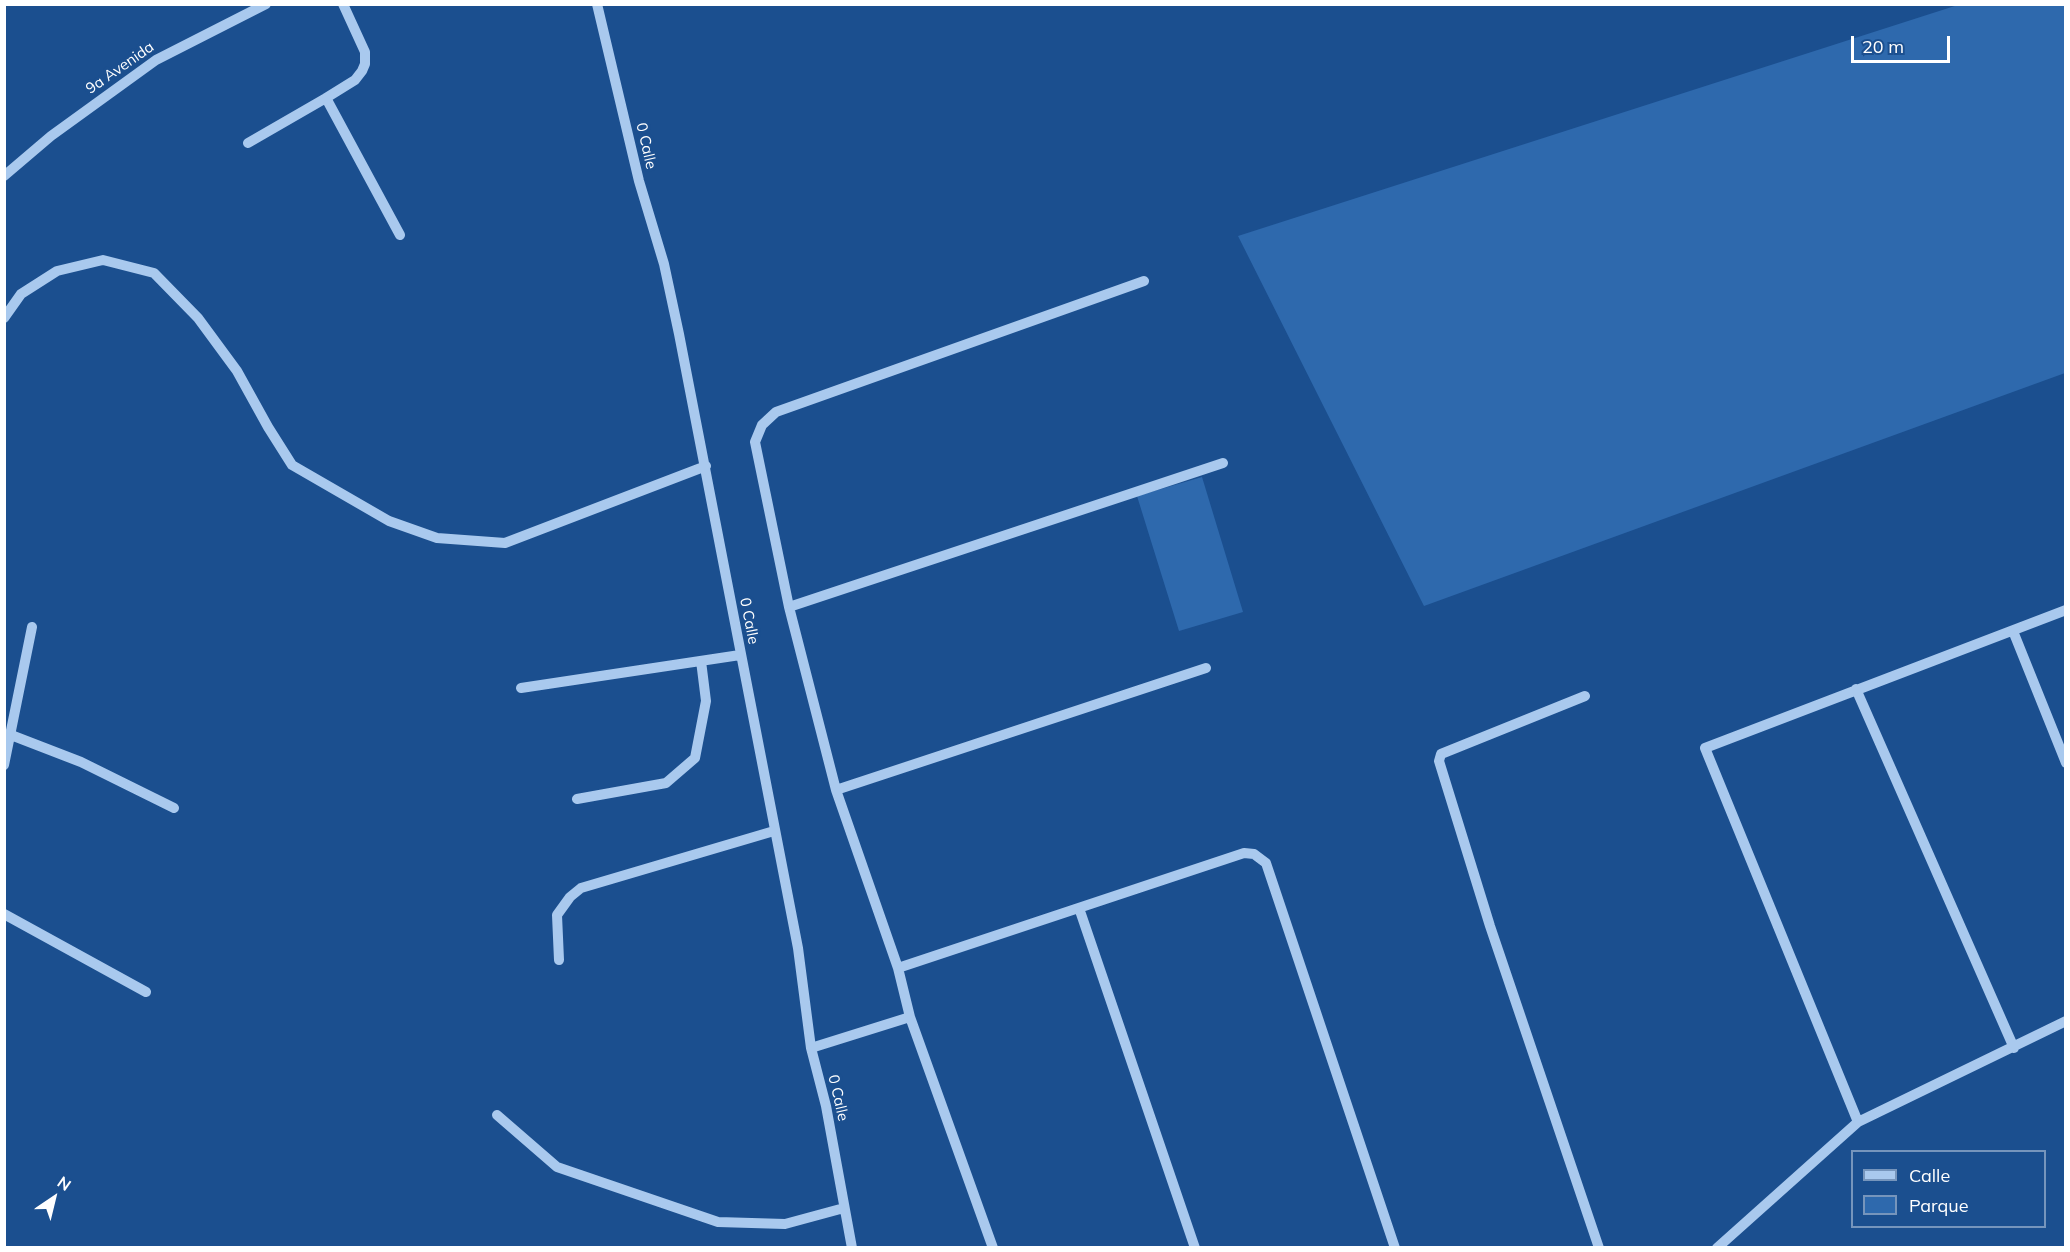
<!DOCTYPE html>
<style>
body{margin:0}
#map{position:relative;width:2070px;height:1252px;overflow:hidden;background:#1b4f8f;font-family:Mulish,sans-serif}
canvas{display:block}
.frame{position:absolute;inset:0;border:6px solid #fff;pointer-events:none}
.legend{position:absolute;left:1851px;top:1150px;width:195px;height:78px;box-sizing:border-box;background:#1b4f8f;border:2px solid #7695bc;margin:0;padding:8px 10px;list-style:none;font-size:18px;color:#fff}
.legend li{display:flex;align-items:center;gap:12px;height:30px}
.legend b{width:30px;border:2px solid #7695bc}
.north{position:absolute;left:24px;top:1168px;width:60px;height:60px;-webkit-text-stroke:4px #1b4f8f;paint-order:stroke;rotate:35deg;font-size:16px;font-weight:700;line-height:24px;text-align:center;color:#fff}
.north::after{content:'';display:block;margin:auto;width:21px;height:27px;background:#fff;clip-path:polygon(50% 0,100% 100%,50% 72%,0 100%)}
.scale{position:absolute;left:1851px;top:36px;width:99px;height:27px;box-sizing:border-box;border:3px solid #fff;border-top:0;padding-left:8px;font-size:18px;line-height:21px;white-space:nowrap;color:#fff;-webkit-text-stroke:4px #1b4f8f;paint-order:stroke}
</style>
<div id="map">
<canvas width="2070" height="1252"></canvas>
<div class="frame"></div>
<ul class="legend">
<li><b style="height:8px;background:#a9c9ee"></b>Calle</li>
<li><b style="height:16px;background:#2e69ad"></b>Parque</li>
</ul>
<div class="north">N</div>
<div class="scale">20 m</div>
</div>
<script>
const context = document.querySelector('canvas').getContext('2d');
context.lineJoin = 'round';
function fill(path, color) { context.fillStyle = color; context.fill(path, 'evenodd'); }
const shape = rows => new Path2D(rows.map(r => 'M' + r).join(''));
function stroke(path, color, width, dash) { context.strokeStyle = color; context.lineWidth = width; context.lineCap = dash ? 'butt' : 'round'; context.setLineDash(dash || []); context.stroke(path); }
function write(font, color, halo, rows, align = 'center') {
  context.font = font + ' Mulish,sans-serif'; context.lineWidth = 6; context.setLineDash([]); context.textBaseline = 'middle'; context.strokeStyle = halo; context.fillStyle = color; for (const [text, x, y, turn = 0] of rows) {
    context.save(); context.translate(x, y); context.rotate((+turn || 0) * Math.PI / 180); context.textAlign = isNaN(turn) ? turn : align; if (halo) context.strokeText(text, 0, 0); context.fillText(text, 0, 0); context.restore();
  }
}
fill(shape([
 [1961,4,2065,5,2065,373,1424,606,1238,236],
 [1202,477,1243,612,1179,631,1137,496]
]), '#2e69ad');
stroke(shape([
 [597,4,639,181,664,264,679,334,798,948,811,1048,826,1106,852,1248],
 [326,98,400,235],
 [248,143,326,98,355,80,362,71,365,64,365,52,343,4],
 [4,176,51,136,156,60,266,4],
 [4,318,21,294,57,271,103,260,154,273,198,318,237,371,268,427,292,465,389,521,437,538,505,543,706,466],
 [789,607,1223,463],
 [2013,631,2066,763],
 [521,688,740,655],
 [1856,689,2014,1048],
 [1585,696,1441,754,1439,761,1490,926,1599,1248],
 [11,735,81,762,174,808],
 [4,765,32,627],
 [836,790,1206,668],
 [577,799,666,783,695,758,706,701,701,661],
 [1079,908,1195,1248],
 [4,914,146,992],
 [559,960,557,915,570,897,581,888,774,831],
 [898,968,1244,853,1254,854,1266,863,1395,1248],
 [811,1048,910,1017],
 [497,1115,557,1167,718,1222,785,1224,844,1208],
 [1858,1122,1705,748,2066,610],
 [993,1248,910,1017,898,968,836,790,789,607,755,442,762,425,776,412,1144,281],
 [1717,1248,1858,1122,2066,1021]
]), '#a9c9ee', 10);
write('15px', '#fff', '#1b4f8f', [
 ["9a Avenida",120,68,-35],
 ["0 Calle",646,146,77],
 ["0 Calle",749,621,79],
 ["0 Calle",838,1098,77]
]);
</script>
